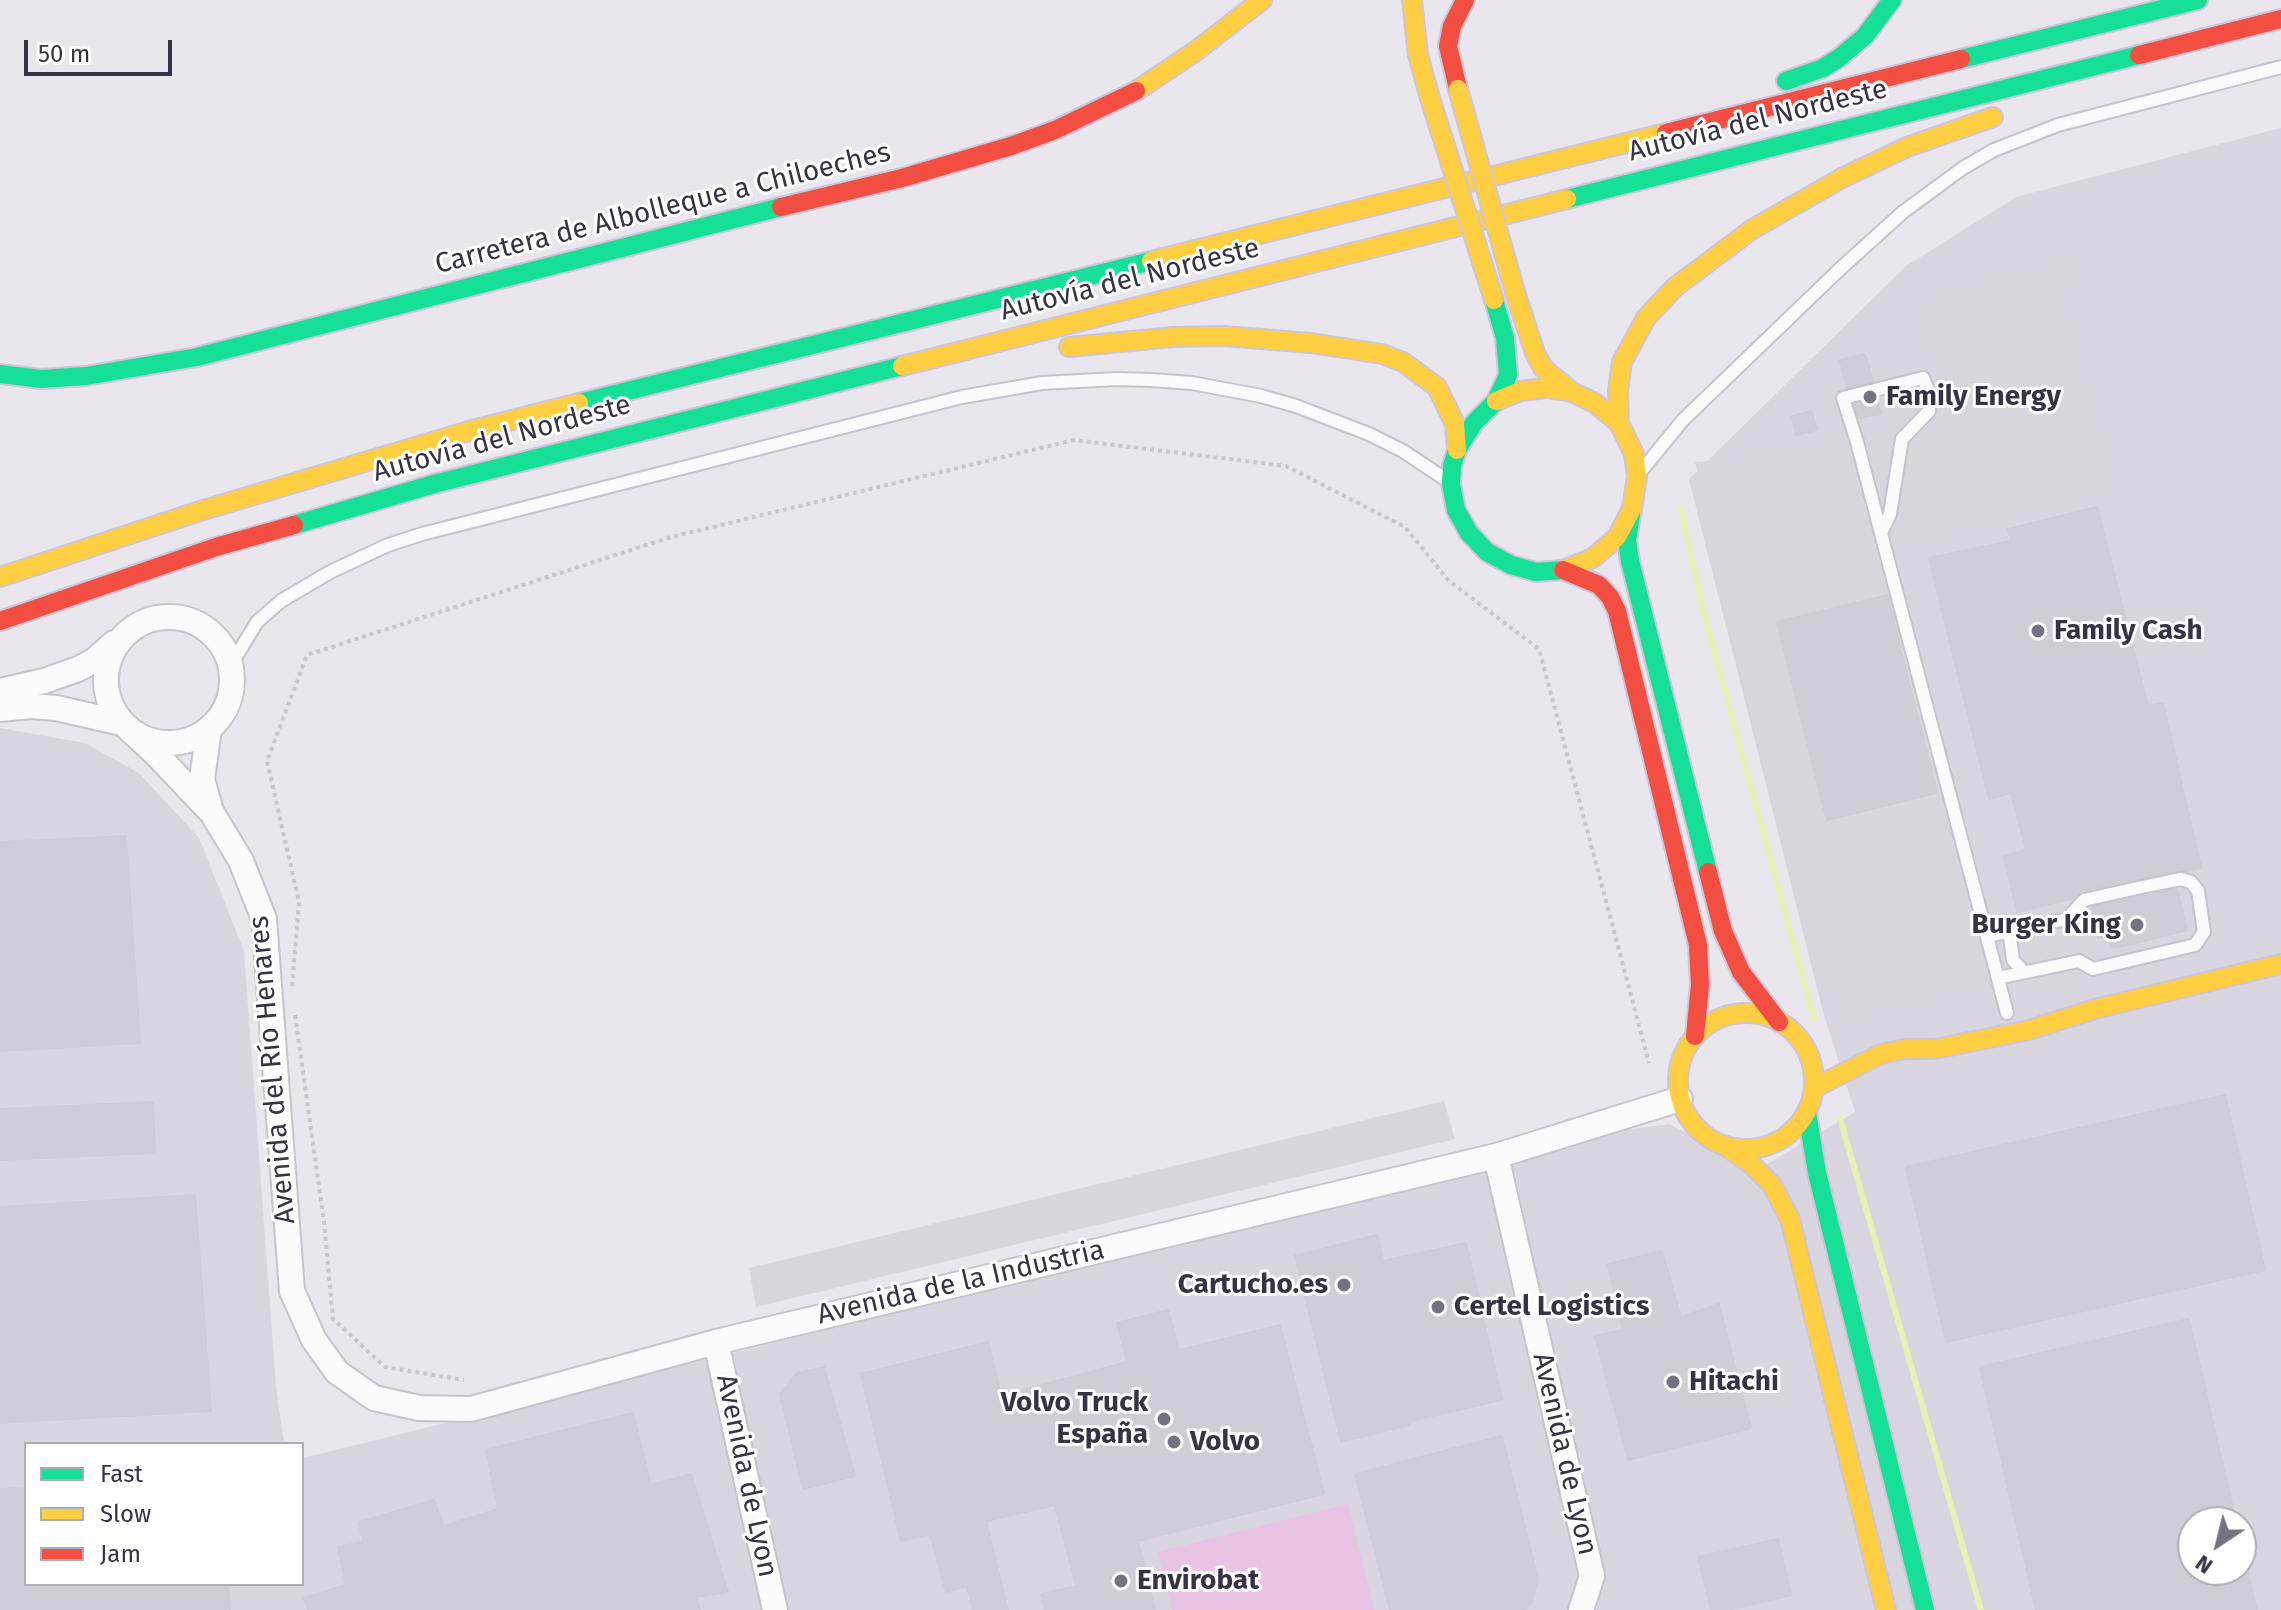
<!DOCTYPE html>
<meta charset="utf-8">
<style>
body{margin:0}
#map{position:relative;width:2281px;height:1610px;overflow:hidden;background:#eae6ee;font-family:"Fira Sans",sans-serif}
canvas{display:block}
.legend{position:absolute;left:24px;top:1442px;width:280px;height:144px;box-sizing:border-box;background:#fff;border:2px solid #afadb4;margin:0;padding:10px 14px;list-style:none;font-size:24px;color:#383244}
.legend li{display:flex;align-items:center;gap:16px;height:40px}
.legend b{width:40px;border:2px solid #afadb4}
.north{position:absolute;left:2177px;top:1506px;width:80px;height:80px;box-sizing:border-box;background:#fff;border:2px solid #afadb4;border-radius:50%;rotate:215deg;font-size:22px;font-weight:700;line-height:32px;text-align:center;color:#383244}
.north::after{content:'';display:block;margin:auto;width:28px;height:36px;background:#767180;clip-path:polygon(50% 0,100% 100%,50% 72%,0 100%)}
.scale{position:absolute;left:24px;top:40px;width:148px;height:36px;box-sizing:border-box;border:4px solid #383244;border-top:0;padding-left:10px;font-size:24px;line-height:28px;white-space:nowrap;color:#383244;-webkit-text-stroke:6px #fff;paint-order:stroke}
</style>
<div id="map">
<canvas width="2281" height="1610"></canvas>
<ul class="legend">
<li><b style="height:10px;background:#16e098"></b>Fast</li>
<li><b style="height:10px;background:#ffcf43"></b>Slow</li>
<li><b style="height:10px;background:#f24e42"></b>Jam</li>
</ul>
<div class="north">N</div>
<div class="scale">50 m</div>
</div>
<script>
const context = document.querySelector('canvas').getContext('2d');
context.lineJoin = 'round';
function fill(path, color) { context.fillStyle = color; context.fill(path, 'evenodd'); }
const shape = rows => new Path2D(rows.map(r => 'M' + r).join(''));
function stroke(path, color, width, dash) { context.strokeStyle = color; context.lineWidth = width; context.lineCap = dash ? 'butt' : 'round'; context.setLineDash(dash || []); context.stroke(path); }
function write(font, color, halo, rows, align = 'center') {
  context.font = font + ' "Fira Sans",sans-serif'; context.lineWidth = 6; context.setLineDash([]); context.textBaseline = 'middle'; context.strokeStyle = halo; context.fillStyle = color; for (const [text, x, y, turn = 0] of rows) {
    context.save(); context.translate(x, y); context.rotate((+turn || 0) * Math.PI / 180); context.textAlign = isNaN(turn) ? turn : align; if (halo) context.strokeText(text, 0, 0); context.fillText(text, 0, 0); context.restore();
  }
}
fill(shape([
 [2281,128,2281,1610,0,1610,0,728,85,743,139,773,199,838,244,951,276,1387,284,1444,26,1444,26,1584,302,1584,302,1458,734,1353,1602,1133,1669,1124,1759,1169,1855,1112,1823,1012,1689,479,1906,266,2016,197],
 [2193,1522,2241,1522,2241,1570,2193,1570]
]), '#d9d6e0');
fill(shape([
 [1348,1504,1374,1610,1172,1610,1158,1552]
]), '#e9c4e5');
fill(shape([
 [2072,265,2076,281,2057,288,2077,371,1946,404,1924,315,1950,311,1946,294],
 [2082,384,2110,488,1892,544,1886,525,1962,806,1945,812,1985,982,1850,1012,1842,991,1830,993,1695,462,1718,461,1722,468,1862,438],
 [2055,907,2054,913,2062,926,2066,926,2078,983,2026,994,2022,978,2030,976,2022,937,2013,937,2008,916],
 [1444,1101,1455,1139,756,1307,749,1268]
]), '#d9d6dd');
stroke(shape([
 [1681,509,1705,617,1814,1019],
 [1840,1118,1981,1610]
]), '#e8f0b3', 6);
const building = shape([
 [1865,354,1873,381,1847,388,1840,360,1865,354],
 [1877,399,1881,414,1859,418,1854,404,1877,399],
 [1812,411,1817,430,1796,435,1792,416,1812,411],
 [2097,507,2148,706,2163,703,2201,868,2082,891,2074,898,2017,912,2004,856,2026,850,2011,793,1989,799,1929,558,2011,541,2008,529,2097,507],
 [1887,595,1937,793,1827,820,1777,622,1887,595],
 [126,836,140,1043,0,1051,0,842,126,836],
 [2177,889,2187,930,2124,946,2111,947,2108,936,2098,938,2092,907,2177,889],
 [2225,1095,2265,1270,1946,1342,1906,1167,2225,1095],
 [153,1102,155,1153,0,1160,0,1109,153,1102],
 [195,1195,211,1411,0,1423,0,1207,195,1195],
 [1377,1235,1383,1261,1466,1243,1502,1400,1410,1421,1410,1425,1341,1442,1295,1256,1377,1235],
 [1662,1251,1681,1317,1719,1304,1751,1428,1628,1460,1595,1336,1623,1330,1608,1264,1662,1251],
 [1168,1310,1179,1350,1280,1325,1324,1494,1138,1541,1155,1610,1045,1610,1041,1594,1076,1586,1055,1505,986,1521,1008,1610,973,1610,967,1586,946,1592,930,1534,901,1541,861,1374,988,1342,1001,1396,1127,1362,1117,1323,1168,1310],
 [2189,1319,2236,1522,2193,1522,2193,1570,2247,1570,2257,1610,2036,1610,1980,1367,2189,1319],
 [824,1367,855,1476,803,1489,780,1394,797,1373,824,1367],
 [633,1413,651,1485,691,1474,728,1592,696,1597,700,1610,308,1610,304,1598,346,1585,338,1547,363,1542,359,1522,434,1500,444,1526,498,1509,486,1450,633,1413],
 [1502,1436,1538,1579,1532,1602,1526,1610,1390,1610,1355,1474,1502,1436],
 [26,1488,26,1584,228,1584,230,1610,0,1610,0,1489,26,1488],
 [1778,1539,1791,1595,1728,1610,1711,1610,1698,1557,1778,1539]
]);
fill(building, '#d1cdd6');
stroke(building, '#d0ccd6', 2);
const lane = shape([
 [1642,470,1683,420,1840,269,1903,212,1963,168,1994,150,2058,125,2281,67],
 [1881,533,1890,514,1902,439,1929,411,1929,393,1923,378,1843,398,1857,442,2007,1013],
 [231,665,257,622,281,601,330,572,388,545,422,534,962,397,1042,383,1116,379,1151,380,1192,383,1261,396,1296,406,1369,434,1403,451,1448,481],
 [2009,931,2013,960,2024,972],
 [1988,936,2067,919,2084,900,2142,887,2181,879,2191,882,2198,891,2204,932,2195,945,2093,969,2079,961,1998,978]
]);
const street = shape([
 '106 680a63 63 0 1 1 126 0a63 63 0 1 1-126 0Z',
 [0,691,44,681,78,669,95,660,114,643],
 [0,709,31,706,56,708,122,723],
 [209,729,202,779,211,811],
 [130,730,157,755,212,813,241,861,264,919,292,1291,314,1340,337,1372,374,1398,419,1408,471,1409,716,1342,1496,1156,1680,1099],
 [1496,1156,1592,1576,1581,1610],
 [716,1342,775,1610]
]);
const fast = shape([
 [1961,59,2198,0],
 [1786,81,1823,68,1839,58,1865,36,1892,0],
 [1567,199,2139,55],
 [1494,300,1505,338,1508,375,1496,401,1474,423,1457,450,1452,466,1451,484,1456,510,1469,533,1487,552,1511,565,1536,572,1563,570],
 [0,374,41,379,86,376,197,357,781,207],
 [579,403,1151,261],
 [1631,515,1627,540,1630,561,1708,872],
 [294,525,434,484,902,366],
 [1807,1113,1817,1173,1925,1610]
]);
const slow = shape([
 [1412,0,1418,55,1429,95],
 [1136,91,1193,53,1262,0],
 [1151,261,1666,133],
 [1515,292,1535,353,1543,368,1572,392],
 [1069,347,1173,337,1224,336,1311,343,1382,354,1403,362,1437,387,1455,424,1457,450],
 [902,366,1567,199],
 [1496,401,1520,391,1547,388,1572,392,1595,403,1619,423,1634,454,1637,476,1632,509,1617,537,1593,558,1563,570],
 [1619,423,1618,390,1622,362,1646,318,1675,287,1751,230,1842,178,1907,147,1993,117],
 [0,577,200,511,469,431,579,403],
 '1678 1081a68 68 0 1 1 136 0a68 68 0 1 1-136 0Z',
 [1814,1088,1881,1054,1905,1049,1935,1049,2029,1030,2095,1009,2281,964],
 [1728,1148,1750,1163,1772,1185,1790,1219,1886,1610]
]);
const jam = shape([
 [2139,55,2281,19],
 [1458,89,1448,46,1452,26,1465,0],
 [1666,133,1961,59],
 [781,207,902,178,1011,146,1055,130,1136,91],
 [1563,570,1599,585,1610,597,1617,611,1698,945,1700,985,1695,1036],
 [0,621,216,547,294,525],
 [1708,872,1723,931,1741,972,1779,1022]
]);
stroke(lane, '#c7c3cc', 16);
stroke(street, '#c7c3cc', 28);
stroke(fast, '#cec5d7', 22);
stroke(slow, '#cec5d7', 22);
stroke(jam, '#cec5d7', 22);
stroke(shape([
 [292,986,299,902,267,761,307,655,671,537,1074,440,1286,466,1405,527,1448,580,1539,649,1649,1063],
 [295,1015,324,1222,333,1319,385,1367,464,1380]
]), '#c8c6cd', 4, [4, 4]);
stroke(lane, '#fcfbfc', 12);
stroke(street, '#fcfbfc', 24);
stroke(fast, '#16e098', 18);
stroke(slow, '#ffcf43', 18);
stroke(jam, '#f24e42', 18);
const slowBridge = shape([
 [1458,89,1515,292],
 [1429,95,1494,300]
]);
stroke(slowBridge, '#cec5d7', 22, []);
stroke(slowBridge, '#ffcf43', 18);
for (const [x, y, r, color] of [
 [1870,397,8,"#767180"],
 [2038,631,8,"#767180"],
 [2137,925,8,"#767180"],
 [1344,1285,8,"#767180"],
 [1438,1307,8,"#767180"],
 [1673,1382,8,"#767180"],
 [1164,1419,8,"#767180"],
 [1174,1442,8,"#767180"],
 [1121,1581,8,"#767180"]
]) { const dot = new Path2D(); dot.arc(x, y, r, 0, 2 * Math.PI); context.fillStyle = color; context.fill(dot); stroke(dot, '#fff', 3); }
write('28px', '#383244', '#fff', [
 ["Autovía del Nordeste",1758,121,-14],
 ["Carretera de Albolleque a Chiloeches",663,209,-14],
 ["Autovía del Nordeste",1130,280,-14],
 ["Autovía del Nordeste",502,439,-15],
 ["Avenida del Río Henares",273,1070,-95],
 ["Avenida de la Industria",961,1283,-13],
 ["Avenida de Lyon",1564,1454,77],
 ["Avenida de Lyon",746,1476,78]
]);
write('bold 28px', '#383244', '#fff', [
 ["Family Energy",1886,397],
 ["Family Cash",2054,631],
 ["Burger King",2121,925,"right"],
 ["Cartucho.es",1328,1285,"right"],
 ["Certel Logistics",1454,1307],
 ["Hitachi",1689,1382],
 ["Volvo Truck",1148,1403,"right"],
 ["España",1148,1435,"right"],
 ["Volvo",1190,1442],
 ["Envirobat",1137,1581]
], 'left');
</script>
